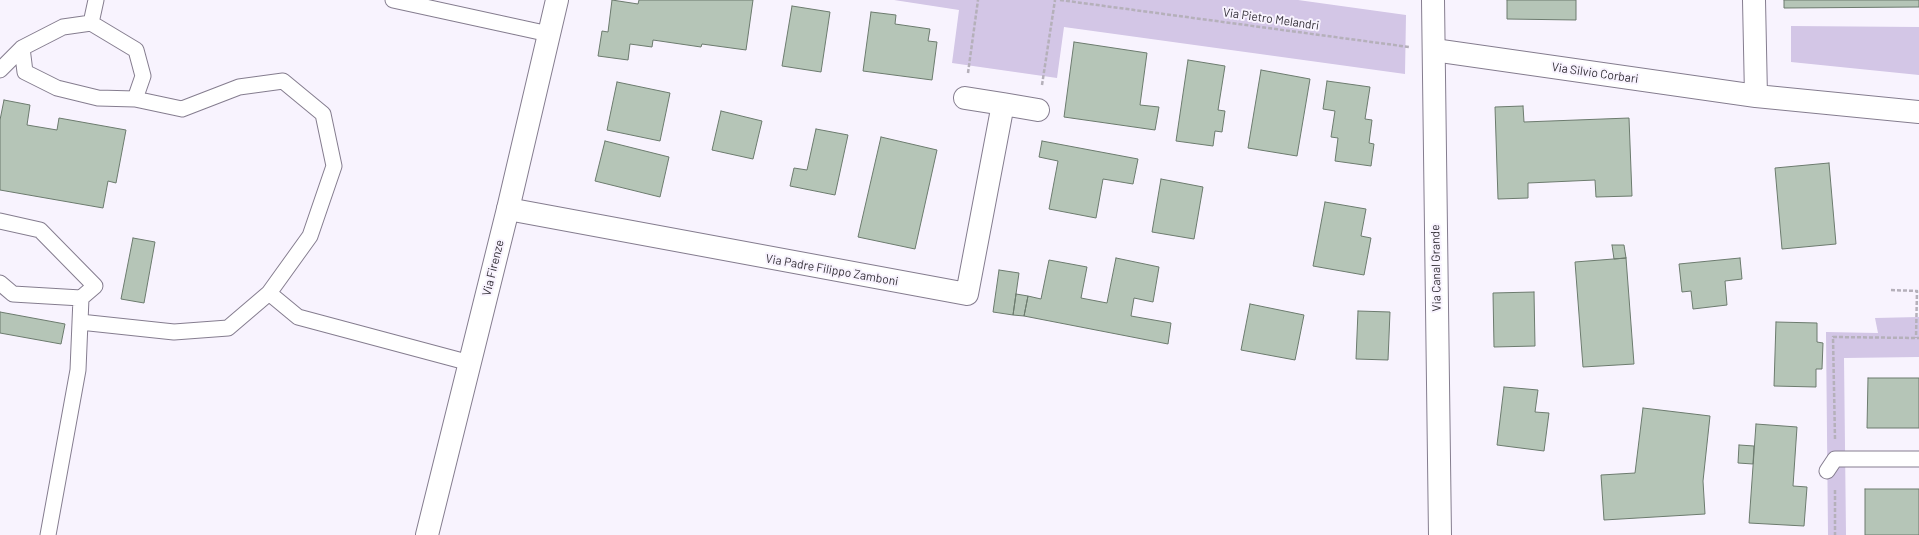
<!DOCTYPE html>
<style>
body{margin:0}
canvas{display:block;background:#f8f3fe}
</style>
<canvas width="1919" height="535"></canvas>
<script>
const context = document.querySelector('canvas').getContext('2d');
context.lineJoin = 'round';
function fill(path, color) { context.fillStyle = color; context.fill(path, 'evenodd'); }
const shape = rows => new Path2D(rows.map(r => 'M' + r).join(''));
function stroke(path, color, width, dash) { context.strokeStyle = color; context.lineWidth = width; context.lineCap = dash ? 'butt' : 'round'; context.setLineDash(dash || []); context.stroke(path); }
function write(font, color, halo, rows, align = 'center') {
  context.font = font + ' Barlow,sans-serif'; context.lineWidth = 4; context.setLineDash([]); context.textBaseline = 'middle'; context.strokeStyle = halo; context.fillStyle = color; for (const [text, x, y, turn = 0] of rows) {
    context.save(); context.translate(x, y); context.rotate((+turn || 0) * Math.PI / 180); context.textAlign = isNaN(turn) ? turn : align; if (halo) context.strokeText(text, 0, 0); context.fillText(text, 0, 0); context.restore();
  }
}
fill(shape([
 [894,0,1298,0,1406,15,1405,74,1064,27,1057,78,952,63,959,10],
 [1791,26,1919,27,1919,75,1791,62],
 [1919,317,1919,357,1844,358,1846,535,1828,535,1826,332,1878,333,1875,318]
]), '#d3c6e6');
const building = shape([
 [612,0,638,4,639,0,753,0,746,50,702,44,701,47,653,40,652,47,630,44,628,60,598,56,602,31,608,32,612,0],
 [1507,0,1576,0,1576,20,1507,19,1507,0],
 [1784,0,1919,0,1919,7,1784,8,1784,0],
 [792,6,830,12,821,72,782,66,792,6],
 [871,12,896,15,895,24,930,29,928,41,937,42,932,80,863,71,871,12],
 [1074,42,1147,53,1140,105,1159,107,1155,130,1064,117,1074,42],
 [1188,60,1225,66,1218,110,1225,111,1222,132,1215,131,1213,146,1176,141,1188,60],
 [1261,70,1310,79,1297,156,1248,148,1261,70],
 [1327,81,1370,87,1365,119,1372,120,1369,143,1374,144,1371,166,1335,161,1338,138,1331,137,1335,111,1323,109,1327,81],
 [617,82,670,93,660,141,607,130,617,82],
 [4,100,30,105,27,125,57,130,59,118,126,130,116,183,108,181,103,208,0,190,0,120,4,100],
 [1523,106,1524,122,1629,118,1632,196,1596,197,1595,180,1528,183,1528,198,1498,199,1495,107,1523,106],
 [721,111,762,121,753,159,712,150,721,111],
 [816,129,848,135,835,195,790,186,794,168,807,170,816,129],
 [881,137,937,150,915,249,858,237,881,137],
 [605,141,669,157,660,197,595,181,605,141],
 [1042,141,1138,159,1133,184,1103,179,1096,218,1049,209,1058,161,1039,157,1042,141],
 [1829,163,1836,244,1782,249,1775,168,1829,163],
 [1161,179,1203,187,1194,239,1152,232,1161,179],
 [1325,202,1366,209,1361,236,1371,238,1364,275,1313,266,1325,202],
 [133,238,155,242,144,303,121,299,133,238],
 [1612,245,1624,245,1626,258,1614,259,1612,245],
 [1116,258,1159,267,1153,302,1134,298,1131,316,1171,323,1168,344,1024,316,1028,296,1041,299,1049,260,1087,267,1081,298,1107,303,1116,258],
 [1626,258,1634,364,1583,367,1575,262,1626,258],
 [1740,258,1742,279,1725,281,1727,305,1693,309,1691,291,1682,292,1679,264,1740,258],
 [999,270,1019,273,1013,315,993,312,999,270],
 [1534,292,1535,346,1494,347,1493,293,1534,292],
 [1016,294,1028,296,1024,316,1013,315,1016,294],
 [1250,304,1304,315,1295,360,1241,350,1250,304],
 [1358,311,1390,312,1388,360,1356,359,1358,311],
 [0,312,65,324,61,344,0,333,0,312],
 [1776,322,1817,323,1817,342,1823,343,1822,369,1816,369,1816,387,1774,386,1776,322],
 [1868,378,1919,378,1919,428,1867,428,1868,378],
 [1504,387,1538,390,1535,412,1549,413,1544,451,1497,445,1504,387],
 [1643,408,1710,416,1703,481,1705,514,1604,520,1601,475,1635,473,1643,408],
 [1756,424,1797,427,1793,486,1807,487,1804,526,1749,523,1756,424],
 [1739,445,1754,446,1753,464,1738,463,1739,445],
 [1865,489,1919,489,1919,535,1865,535,1865,489]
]);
fill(building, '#b5c5b7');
stroke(building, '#6c7b6e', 1);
const service = shape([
 [393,0,549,34],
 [91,23,136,50,143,76,135,99,98,98,57,88,25,72,22,48,63,27,91,23],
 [91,23,96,0],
 [0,70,22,48],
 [0,221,40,230,95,286,81,298,13,294,0,283],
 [269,293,298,317,470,363],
 [80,322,174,332,228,328,269,293,310,236,334,166,323,114,283,81,239,87,182,109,135,99],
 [1827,471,1835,459,1919,459],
 [48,535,78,370,81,298]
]);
const minor = shape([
 [1754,0,1756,96],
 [1434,50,1756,96,1919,112],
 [1003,104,1038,110],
 [508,209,967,294,1003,104,965,98]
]);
const tertiary = shape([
 [427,535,508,209,557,0]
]);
const primary = shape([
 [1433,0,1440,535]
]);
stroke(service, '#857d8f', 17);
stroke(minor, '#857d8f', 24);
stroke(tertiary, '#857d8f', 24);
stroke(primary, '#857d8f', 24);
stroke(shape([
 [1060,0,1409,47],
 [968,73,978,0],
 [1042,85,1055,0],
 [1891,290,1917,291,1916,338],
 [1835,439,1833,337,1919,338],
 [1835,490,1835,535]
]), '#b5b0ba', 2.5, [4, 2]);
stroke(service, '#fff', 15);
stroke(minor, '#fff', 22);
stroke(tertiary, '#fff', 22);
stroke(primary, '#fff', 22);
write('12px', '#353139', '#f8f3fe', [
 ["Via Pietro Melandri",1271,19,8],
 ["Via Silvio Corbari",1595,73,8],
 ["Via Firenze",493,268,-76],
 ["Via Canal Grande",1436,268,-91],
 ["Via Padre Filippo Zamboni",832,270,10]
]);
</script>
